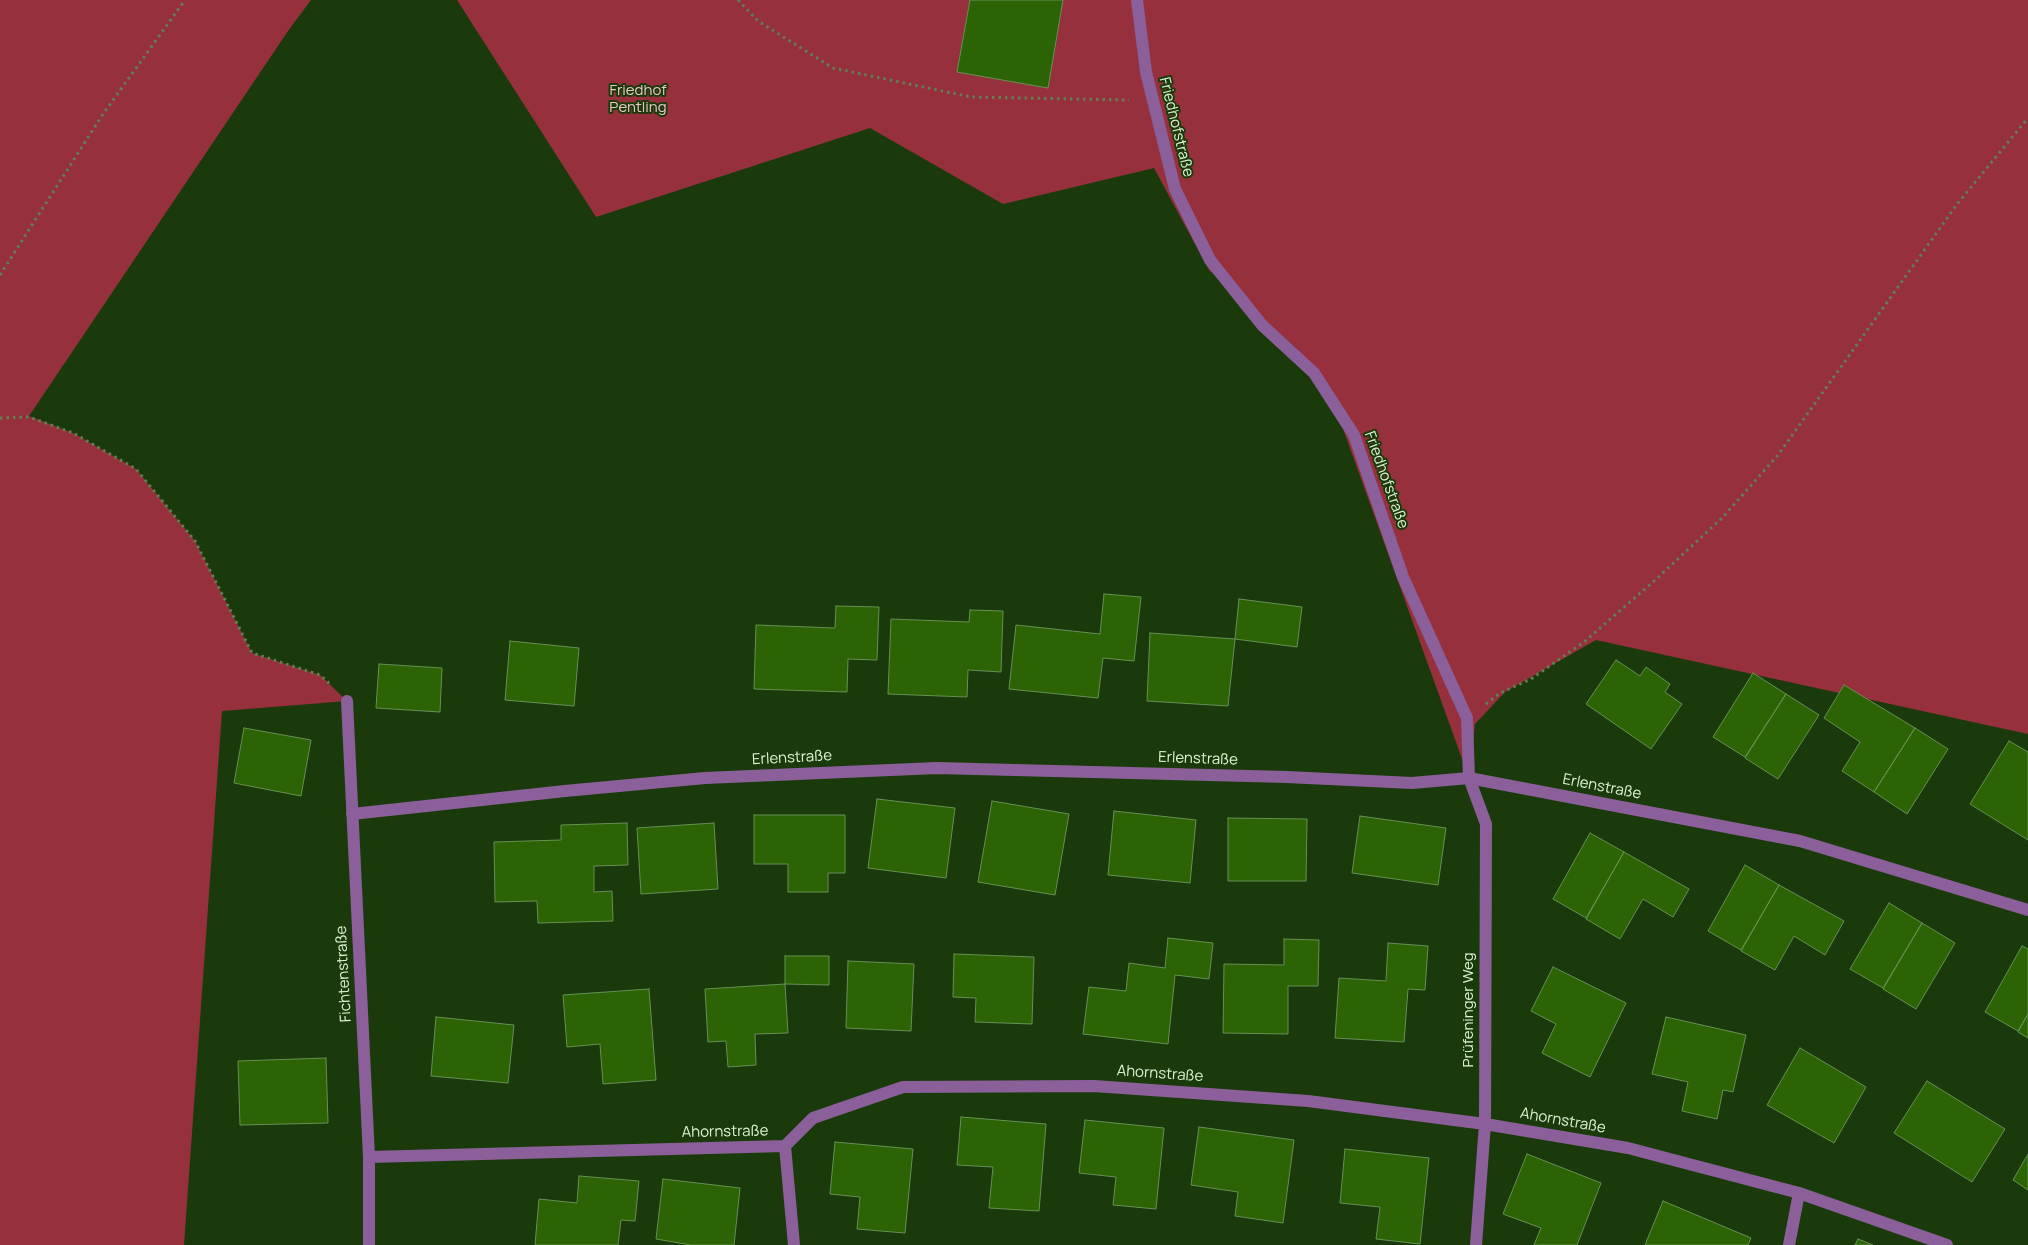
<!DOCTYPE html>
<meta charset="utf-8">
<style>
body{margin:0}
canvas{display:block;background:#1b3a0b}
</style>
<canvas width="2028" height="1245"></canvas>
<script>
const context = document.querySelector('canvas').getContext('2d');
context.lineJoin = 'round';
function fill(path, color) { context.fillStyle = color; context.fill(path, 'evenodd'); }
const shape = rows => new Path2D(rows.map(r => 'M' + r).join(''));
function stroke(path, color, width, dash) { context.strokeStyle = color; context.lineWidth = width; context.lineCap = dash ? 'butt' : 'round'; context.setLineDash(dash || []); context.stroke(path); }
function write(font, color, halo, rows, align = 'center') {
  context.font = font + ' Manrope,sans-serif'; context.lineWidth = 4; context.setLineDash([]); context.textBaseline = 'middle'; context.strokeStyle = halo; context.fillStyle = color; for (const [text, x, y, turn = 0] of rows) {
    context.save(); context.translate(x, y); context.rotate((+turn || 0) * Math.PI / 180); context.textAlign = isNaN(turn) ? turn : align; if (halo) context.strokeText(text, 0, 0); context.fillText(text, 0, 0); context.restore();
  }
}
fill(shape([
 [0,0,311,0,288,31,29,416,73,433,136,469,195,541,252,653,320,675,347,701,222,711,184,1245,0,1245],
 [457,0,2028,0,2028,734,1596,640,1505,692,1475,724,1469,778,1337,412,1296,348,1209,270,1154,168,1003,204,870,128,596,217]
]), '#96303d');
const building = shape([
 [970,0,1063,0,1048,88,957,72,970,0],
 [1104,594,1141,597,1134,661,1103,658,1098,698,1009,689,1016,625,1100,634,1104,594],
 [1239,599,1302,607,1297,647,1235,639,1239,599],
 [836,606,879,607,877,660,848,659,847,692,754,689,756,625,835,628,836,606],
 [970,610,1003,611,1001,672,968,670,967,697,888,694,891,619,969,622,970,610],
 [1150,633,1235,639,1228,706,1147,701,1150,633],
 [510,641,579,648,574,706,505,700,510,641],
 [1616,660,1640,676,1646,667,1670,684,1665,692,1682,704,1651,749,1586,704,1616,660],
 [379,664,442,668,440,712,376,708,379,664],
 [1753,673,1786,694,1745,757,1713,737,1753,673],
 [1844,685,1915,728,1874,792,1842,771,1860,742,1824,718,1844,685],
 [1786,694,1819,715,1778,779,1745,758,1786,694],
 [244,728,311,740,301,796,234,783,244,728],
 [1915,728,1948,749,1907,814,1874,792,1915,728],
 [2009,741,2028,752,2028,840,1970,804,2009,741],
 [877,799,955,808,946,878,868,868,877,799],
 [992,801,1069,814,1055,895,978,882,992,801],
 [1114,811,1196,820,1190,883,1108,875,1114,811],
 [754,815,845,815,845,873,828,873,828,892,788,892,788,864,754,864,754,815],
 [1360,816,1446,828,1438,885,1352,873,1360,816],
 [1228,818,1307,819,1306,881,1228,881,1228,818],
 [627,823,628,865,594,866,594,892,612,891,613,921,538,923,537,901,495,902,494,842,561,840,561,825,627,823],
 [714,823,718,889,641,894,637,828,714,823],
 [1590,833,1624,852,1586,918,1553,899,1590,833],
 [1624,852,1689,889,1673,917,1643,899,1620,939,1586,919,1624,852],
 [1745,865,1779,885,1741,950,1708,931,1745,865],
 [1779,885,1844,921,1825,955,1794,936,1775,970,1741,951,1779,885],
 [1889,903,1922,923,1883,988,1850,969,1889,903],
 [1922,923,1955,943,1916,1009,1883,989,1922,923],
 [1168,938,1213,943,1209,979,1175,975,1168,1044,1083,1034,1089,987,1126,991,1129,963,1165,968,1168,938],
 [1284,939,1319,940,1318,986,1288,986,1288,1034,1223,1033,1224,964,1284,965,1284,939],
 [1388,943,1428,946,1425,990,1408,989,1404,1042,1335,1038,1339,978,1386,981,1388,943],
 [2022,946,2028,949,2028,1014,2018,1031,1985,1012,2022,946],
 [954,954,1034,957,1032,1024,975,1022,976,998,953,997,954,954],
 [785,956,829,956,829,985,785,984,785,956],
 [848,961,914,964,911,1031,846,1028,848,961],
 [1553,967,1626,1003,1590,1077,1542,1053,1556,1024,1531,1011,1553,967],
 [785,984,788,1033,755,1034,756,1065,728,1067,726,1041,708,1042,705,989,785,984],
 [649,989,656,1080,603,1084,600,1044,567,1047,563,995,649,989],
 [2028,1014,2028,1038,2018,1032,2028,1014],
 [436,1017,514,1025,508,1083,431,1076,436,1017],
 [1666,1017,1746,1035,1733,1092,1723,1090,1717,1119,1682,1111,1688,1082,1652,1074,1666,1017],
 [1800,1048,1866,1087,1834,1143,1767,1105,1800,1048],
 [326,1058,328,1123,240,1125,238,1061,326,1058],
 [1927,1081,2005,1129,1972,1182,1894,1133,1927,1081],
 [961,1117,1046,1124,1039,1211,989,1208,993,1167,957,1165,961,1117],
 [1085,1120,1164,1128,1156,1209,1113,1205,1116,1177,1079,1173,1085,1120],
 [1199,1127,1294,1140,1283,1223,1235,1216,1238,1192,1191,1185,1199,1127],
 [835,1142,913,1149,905,1233,857,1229,860,1197,830,1194,835,1142],
 [1345,1149,1429,1158,1420,1244,1376,1239,1380,1207,1340,1203,1345,1149],
 [1527,1154,1601,1183,1577,1245,1534,1245,1541,1228,1503,1214,1527,1154],
 [2028,1154,2028,1190,2013,1180,2028,1154],
 [579,1176,639,1181,635,1221,621,1220,618,1245,535,1245,539,1199,577,1203,579,1176],
 [663,1179,740,1188,734,1245,691,1245,656,1239,663,1179],
 [1663,1201,1751,1238,1748,1245,1645,1245,1663,1201],
 [1858,1239,1873,1245,1855,1245,1858,1239]
]);
fill(building, '#2b6305');
stroke(building, '#659153', 1);
stroke(shape([
 [738,0,758,21,833,68,971,97,1129,100],
 [0,275,103,114,185,0],
 [0,418,29,417,73,433,136,469,195,541,252,653,320,675,330,684],
 [1486,704,1500,693,1531,679,1584,642,1653,582,1722,518,1778,455,1958,203,2028,118]
]), '#627f55', 3, [2.5, 4]);
stroke(shape([
 [1137,0,1146,72,1175,189,1210,260,1262,325,1314,373,1354,435,1403,577,1467,718,1469,778,1486,824,1485,1124,1476,1245],
 [347,701,369,1157,369,1245],
 [352,814,565,791,705,778,937,768,1287,777,1412,783,1469,778,1800,841,2028,910],
 [785,1146,794,1245],
 [369,1157,785,1146,813,1118,903,1087,1094,1086,1308,1101,1485,1124,1628,1148,1799,1193,1947,1245],
 [1789,1245,1799,1193]
]), '#8b609a', 12);
write('15px', '#e9c7c7', '#1b3a0b', [
 ["Friedhof",638,91],
 ["Pentling",638,108]
]);
write('15px', '#dbf3d2', '#1b3a0b', [
 ["Friedhofstraße",1176,127,76],
 ["Friedhofstraße",1386,480,70],
 ["Erlenstraße",792,758,-3],
 ["Erlenstraße",1198,759,2],
 ["Erlenstraße",1602,787,11],
 ["Fichtenstraße",344,974,-93],
 ["Prüfeninger Weg",1469,1010,-90],
 ["Ahornstraße",1160,1074,4],
 ["Ahornstraße",1563,1121,10],
 ["Ahornstraße",725,1132,-1]
]);
</script>
